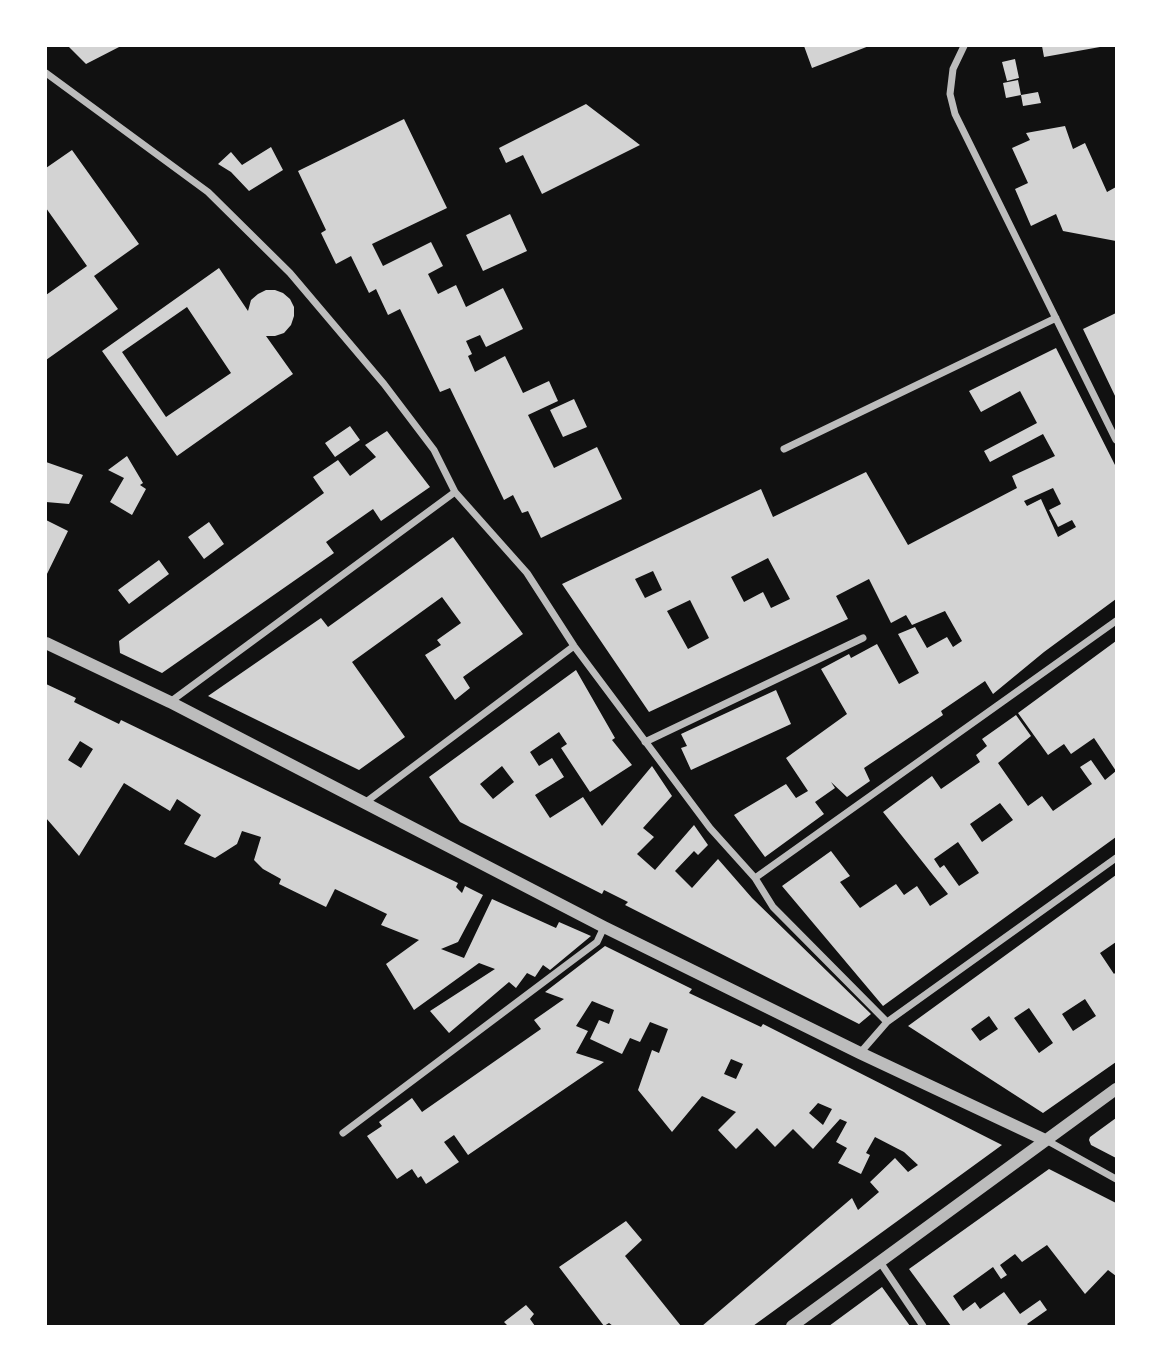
<!DOCTYPE html>
<style>
body{margin:0}
#map{position:relative;width:1162px;height:1372px;overflow:hidden;background:#111;font-family:Raleway,sans-serif}
canvas{display:block}
.frame{position:absolute;inset:0;border:47px solid #fff;pointer-events:none}
</style>
<div id="map">
<canvas width="1162" height="1372"></canvas>
<div class="frame"></div>
</div>
<script>
const context = document.querySelector('canvas').getContext('2d');
context.lineJoin = 'round';
function fill(path, color) { context.fillStyle = color; context.fill(path, 'evenodd'); }
const shape = rows => new Path2D(rows.map(r => 'M' + r).join(''));
function stroke(path, color, width, dash) { context.strokeStyle = color; context.lineWidth = width; context.lineCap = dash ? 'butt' : 'round'; context.setLineDash(dash || []); context.stroke(path); }
fill(shape([
 [68,46,121,46,86,64],
 [804,46,869,46,812,68],
 [1042,46,1100,46,1100,47,1044,57],
 [1015,59,1019,78,1007,81,1002,62],
 [1018,80,1021,95,1006,98,1003,83],
 [1038,92,1041,103,1023,106,1021,95],
 [586,104,640,145,542,194,523,155,506,163,499,148],
 [404,119,447,208,372,244,383,266,431,242,443,266,428,274,438,294,456,285,466,307,503,288,523,329,486,347,480,335,466,341,472,354,468,356,475,372,505,356,523,393,549,381,558,401,528,415,554,468,597,447,622,499,541,538,528,511,522,513,513,495,504,500,450,388,440,392,400,309,388,315,376,289,369,293,351,256,336,264,321,233,326,230,298,171],
 [1065,126,1073,149,1085,143,1107,192,1116,187,1116,241,1063,231,1056,214,1031,226,1015,189,1028,183,1012,148,1030,140,1026,133],
 [271,147,283,170,249,191,231,172,218,164,231,152,242,165],
 [72,150,139,244,94,276,118,309,46,360,46,295,87,266,46,208,46,168],
 [510,214,527,251,483,271,466,235],
 [219,268,248,311,251,300,258,294,266,290,275,290,283,293,290,299,294,307,294,316,291,325,284,333,275,336,266,336,293,374,177,456,102,351],
 [187,307,231,373,166,417,122,352],
 [1116,313,1116,398,1083,329],
 [1056,348,1116,467,1116,599,1044,652,993,694,985,681,941,711,943,715,864,768,870,781,847,797,831,782,835,788,815,802,824,814,765,857,734,815,786,784,796,798,808,791,786,758,847,714,821,669,849,654,851,658,877,644,899,684,919,673,898,634,915,627,927,648,947,637,953,647,962,641,945,611,912,625,906,615,891,623,869,579,836,596,848,619,649,712,562,584,761,489,773,517,866,472,908,545,1017,488,1012,476,1055,456,1043,434,990,462,984,451,1037,423,1020,391,981,412,969,391],
 [1053,488,1061,504,1049,510,1058,527,1072,520,1076,527,1058,537,1041,499,1027,506,1024,501],
 [768,558,790,599,771,608,763,592,744,602,731,577],
 [653,571,662,590,645,598,635,579],
 [690,600,709,638,688,649,667,611],
 [574,399,587,427,563,437,550,410],
 [350,426,360,440,335,457,325,443],
 [387,431,430,487,381,521,373,509,326,542,334,553,162,673,120,653,119,641,324,493,313,477,338,460,350,476,376,457,365,445],
 [127,456,143,483,140,485,146,489,132,515,110,502,124,478,108,470],
 [46,462,83,475,69,504,46,502],
 [46,520,68,531,46,576],
 [209,522,224,544,204,559,188,537],
 [453,537,523,634,463,677,470,688,455,700,425,655,441,645,437,640,461,623,442,597,352,662,405,737,359,770,208,696,321,618,328,627],
 [159,560,169,574,129,604,118,590],
 [1116,641,1116,771,1094,738,1071,754,1064,744,1048,755,1018,713],
 [576,670,615,738,612,740,632,765,590,792,561,748,567,744,559,732,530,752,539,766,552,758,564,777,535,795,550,818,583,797,602,826,652,766,672,796,643,828,654,837,637,854,655,870,694,825,708,845,698,855,694,851,675,871,692,888,718,859,752,898,871,1014,859,1024,625,905,628,902,604,890,602,894,460,822,429,777],
 [502,766,514,782,493,799,480,784],
 [46,684,76,698,74,702,119,724,121,720,458,883,456,887,462,893,465,886,483,895,458,942,441,949,464,958,492,899,556,928,559,922,591,936,550,970,543,965,535,977,527,973,516,988,509,982,449,1033,430,1011,495,969,479,963,414,1010,386,964,419,940,381,925,387,914,335,889,326,907,279,884,281,879,263,869,254,860,261,837,242,831,237,844,215,858,184,844,201,815,177,799,170,811,124,783,79,856,46,818,46,731,47,728,46,728],
 [80,741,93,749,81,768,68,760],
 [776,690,791,724,691,770,681,748,687,746,681,734],
 [1016,715,1031,736,998,763,1028,806,1042,796,1053,811,1092,784,1080,767,1091,760,1105,780,1116,771,1116,837,883,1006,782,886,831,851,850,876,840,882,860,908,896,884,904,895,917,886,930,906,948,894,883,812,932,776,941,789,980,762,976,755,987,746,982,739],
 [1000,803,1013,820,982,842,970,824],
 [958,842,979,873,959,886,944,865,940,868,934,859],
 [1116,875,1116,942,1100,953,1114,974,1116,972,1116,1062,1043,1113,908,1026],
 [1085,999,1096,1016,1073,1031,1062,1014],
 [1029,1008,1053,1043,1039,1053,1014,1018],
 [989,1016,998,1029,980,1041,971,1029],
 [605,946,692,989,689,993,761,1027,763,1024,1002,1145,753,1326,702,1326,852,1198,858,1210,879,1192,870,1182,895,1158,908,1172,918,1165,904,1152,875,1137,866,1153,870,1155,861,1174,838,1163,847,1148,836,1142,847,1122,840,1119,813,1149,793,1129,775,1147,757,1128,736,1149,718,1130,736,1112,702,1096,672,1132,638,1090,652,1050,659,1053,668,1029,650,1022,640,1042,630,1038,622,1054,590,1039,599,1020,609,1024,614,1010,592,1001,576,1026,588,1031,576,1053,604,1062,468,1155,454,1135,444,1142,459,1162,426,1184,421,1176,418,1178,412,1169,397,1179,367,1136,382,1126,379,1122,412,1098,422,1112,541,1029,534,1020,564,999,545,992],
 [731,1059,743,1064,736,1079,724,1074],
 [818,1103,832,1109,823,1125,809,1113],
 [1116,1118,1116,1158,1091,1145,1089,1140,1090,1137],
 [1049,1169,1116,1203,1116,1276,1108,1270,1085,1294,1047,1245,1022,1262,1015,1254,1000,1265,1007,1275,1001,1279,993,1267,953,1296,963,1311,975,1302,980,1309,1004,1292,1020,1314,1040,1300,1047,1310,1027,1324,1029,1326,951,1326,909,1269],
 [626,1221,642,1240,625,1256,681,1326,613,1326,609,1323,604,1326,559,1267],
 [882,1287,910,1326,829,1326],
 [526,1305,534,1314,530,1319,535,1326,505,1326,507,1325,504,1322]
]), '#d3d3d3');
stroke(shape([
 [964,46,953,69,950,94,955,114,1116,440],
 [46,73,208,192,290,273,384,384,434,450,455,492,527,573,574,646,710,828,755,878,773,907,887,1022,860,1053],
 [784,449,1056,318],
 [170,702,455,492],
 [645,742,863,638],
 [366,802,574,646],
 [755,878,1116,621],
 [887,1022,1116,858],
 [343,1133,597,942,604,927],
 [1046,1140,1116,1179],
 [880,1262,923,1326]
]), '#bcbcbc', 7);
stroke(shape([
 [46,643,170,702,604,927,860,1053,1045,1140],
 [792,1326,1116,1089]
]), '#bcbcbc', 12);
</script>
